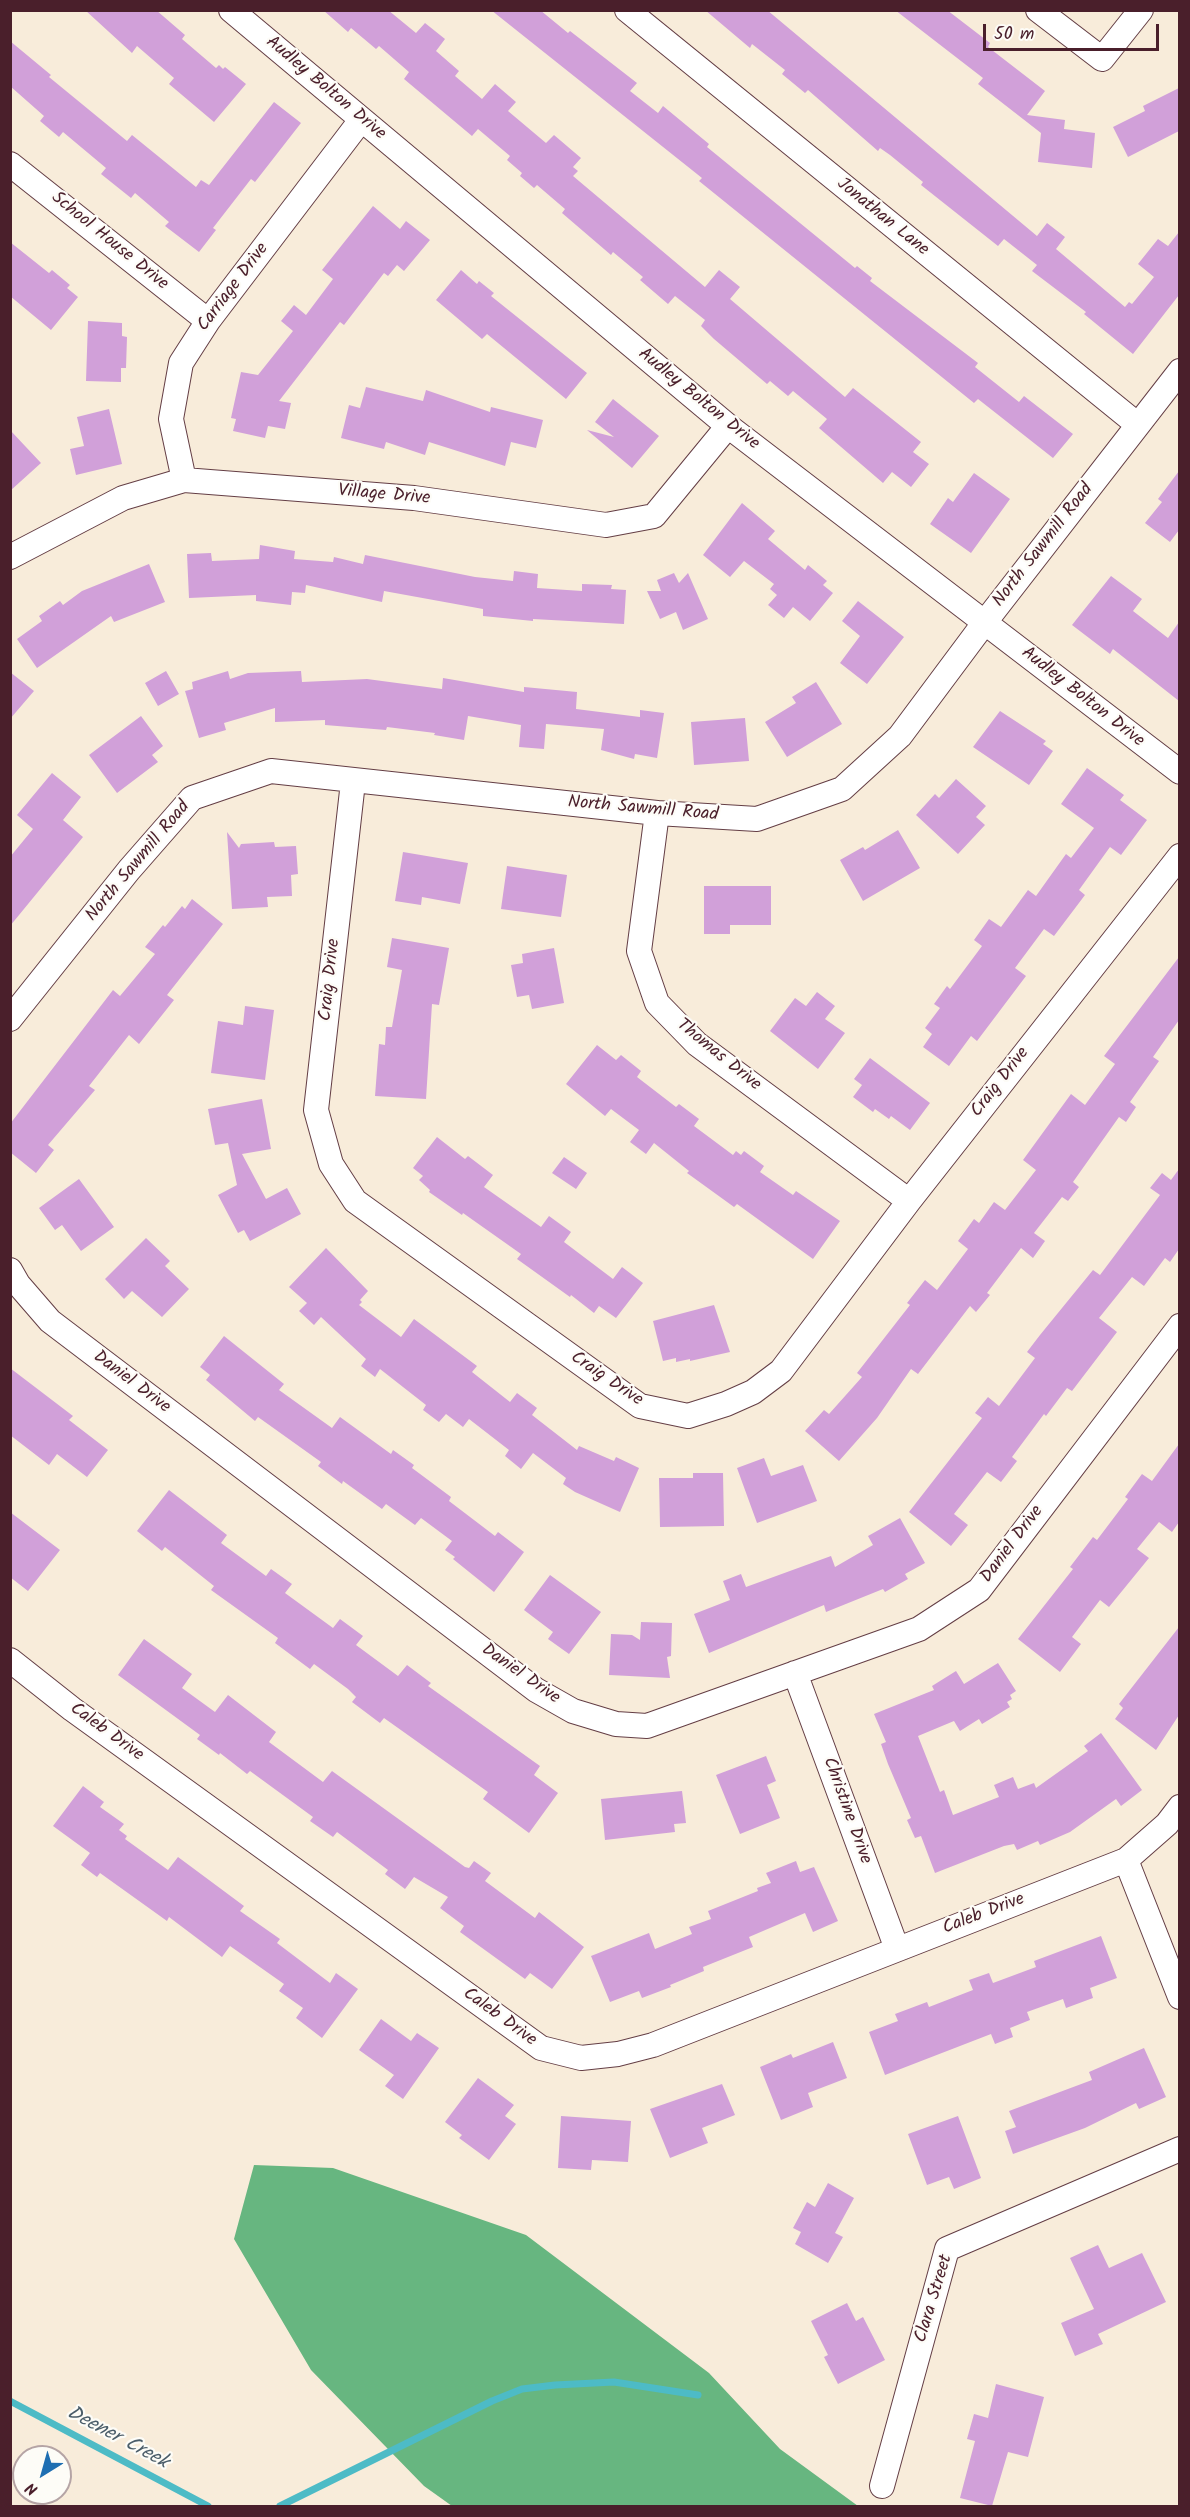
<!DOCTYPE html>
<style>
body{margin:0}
#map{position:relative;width:1190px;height:2517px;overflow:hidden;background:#f8ecda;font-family:Kalam,sans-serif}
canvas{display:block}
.frame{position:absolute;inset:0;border:12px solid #4a1f2b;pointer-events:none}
.north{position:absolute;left:12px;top:2445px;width:60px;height:60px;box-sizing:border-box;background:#fdfcf7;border:2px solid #b5a4a5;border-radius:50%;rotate:217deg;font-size:16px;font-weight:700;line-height:24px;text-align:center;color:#4a1f2b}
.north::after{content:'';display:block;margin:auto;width:21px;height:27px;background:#1f6fb2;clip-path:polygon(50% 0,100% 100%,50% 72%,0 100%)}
.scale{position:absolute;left:983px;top:24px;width:176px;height:27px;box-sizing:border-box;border:3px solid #4a1f2b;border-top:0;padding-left:8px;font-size:18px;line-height:21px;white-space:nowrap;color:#4a1f2b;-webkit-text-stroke:4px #fdfcf7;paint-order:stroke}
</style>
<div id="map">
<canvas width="1190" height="2517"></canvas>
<div class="frame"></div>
<div class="north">N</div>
<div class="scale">50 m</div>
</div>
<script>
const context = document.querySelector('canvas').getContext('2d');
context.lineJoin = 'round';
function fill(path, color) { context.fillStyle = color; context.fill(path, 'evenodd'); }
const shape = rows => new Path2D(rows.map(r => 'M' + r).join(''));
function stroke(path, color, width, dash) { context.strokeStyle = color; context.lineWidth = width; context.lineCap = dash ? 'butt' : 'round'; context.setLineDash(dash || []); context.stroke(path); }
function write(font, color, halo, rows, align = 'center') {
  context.font = font + ' Kalam,sans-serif'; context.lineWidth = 4.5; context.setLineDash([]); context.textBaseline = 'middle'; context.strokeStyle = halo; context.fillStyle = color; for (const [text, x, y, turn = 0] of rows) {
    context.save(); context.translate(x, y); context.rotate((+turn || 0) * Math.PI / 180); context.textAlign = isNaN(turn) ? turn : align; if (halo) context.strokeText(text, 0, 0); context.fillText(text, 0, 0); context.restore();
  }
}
fill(shape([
 [254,2165,333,2168,526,2235,709,2373,780,2449,858,2506,452,2506,424,2486,311,2370,234,2239]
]), '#67b680');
stroke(shape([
 [10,2401,208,2506],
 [280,2506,492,2401,522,2389,555,2385,614,2382,698,2395]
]), '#4dbbc6', 7);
fill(shape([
 [85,10,156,10,185,35,182,39,216,68,219,65,223,69,225,67,246,84,214,122,169,84,174,78,137,46,132,53],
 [323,10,388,10,416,33,425,23,445,39,436,51,459,71,455,76,482,99,495,84,516,102,508,111,546,143,554,135,581,158,573,167,578,171,573,176,705,287,719,270,740,287,730,299,845,397,853,388,921,442,913,452,929,464,911,487,892,472,883,483,819,428,827,419,793,391,788,396,770,381,767,384,714,339,701,326,705,320,675,296,668,304,640,280,643,277,613,252,611,255,562,213,565,209,537,185,534,188,520,176,522,173,507,160,510,156,478,129,472,136,404,79,409,72,379,46,376,49,351,28,348,32],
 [491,10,540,10,568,33,570,31,637,83,630,91,658,113,663,106,709,144,707,147,855,268,857,266,872,278,870,281,978,363,975,367,1019,402,1024,396,1073,434,1053,458,978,399,974,403,699,181,702,178],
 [705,10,767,10,1037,236,1047,223,1065,237,1056,249,1125,307,1129,302,1132,304,1154,277,1138,264,1158,239,1168,246,1179,232,1179,295,1133,354,1084,314,1086,312,1032,271,1037,265,1004,239,998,246,921,185,923,182,890,155,880,148,878,151,808,90,805,93,782,74,785,70,752,44,750,48],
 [895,10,947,10,990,43,988,47,1045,91,1027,115,1065,120,1064,129,1095,133,1092,168,1038,162,1041,133,978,84,983,78],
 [10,41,51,75,49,77,127,141,132,135,196,187,201,180,209,185,274,102,301,123,255,182,251,179,213,228,216,230,199,252,165,226,169,222,135,193,131,198,101,174,106,168,63,132,59,137,40,121,44,116,10,86],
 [1179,88,1179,131,1128,157,1113,127,1145,111,1143,106],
 [373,206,400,229,406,221,430,240,404,271,397,265,388,276,384,273,344,325,340,322,279,401,291,403,285,429,268,426,265,438,233,431,236,419,231,418,241,372,258,375,293,331,281,321,294,305,306,315,333,279,322,270],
 [10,242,49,273,52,270,70,285,67,288,78,297,51,330,10,296],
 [461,270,477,284,479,281,494,293,491,296,587,373,566,399,487,334,482,339,436,300],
 [88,321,122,323,122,336,127,337,126,368,121,368,121,382,86,381],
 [366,387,423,401,426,390,490,412,491,407,543,420,536,448,511,442,505,466,429,442,425,455,386,442,384,449,341,438,349,405,360,408],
 [613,399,659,436,632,468,587,430,614,437,595,422],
 [109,409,122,464,76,475,70,449,84,446,77,417],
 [10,430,41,463,10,491],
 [1179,471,1179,530,1170,542,1145,523,1162,502,1158,499],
 [974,473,1010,499,971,553,930,524,948,498,953,502],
 [742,503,775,531,768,539,805,570,808,565,827,581,823,585,833,593,810,621,793,607,784,618,768,605,777,595,770,589,774,584,744,561,730,577,703,555],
 [260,545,295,551,294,559,333,562,334,557,363,564,365,555,475,577,513,581,514,571,538,574,537,588,582,591,582,584,612,585,611,589,626,590,624,624,533,619,533,621,483,616,483,609,384,591,382,602,306,585,305,593,292,592,291,605,256,601,256,595,189,598,187,554,211,553,212,561,259,559],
 [149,564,165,602,114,622,111,616,37,668,17,639,42,621,39,616,60,601,63,605,82,591],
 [674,573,679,583,688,573,708,619,683,630,676,612,660,619,647,591,661,591,657,580],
 [1111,576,1142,599,1133,611,1168,638,1179,622,1179,701,1113,649,1110,654,1072,625],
 [858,601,904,637,867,684,840,663,860,636,842,621],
 [166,671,179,694,158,706,145,683],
 [228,671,230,679,248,673,301,671,302,682,367,679,442,689,443,678,524,692,524,687,577,692,576,709,640,717,640,710,664,713,657,758,635,754,634,759,601,750,604,729,546,724,544,749,519,747,521,725,468,716,464,740,434,735,435,733,387,727,386,730,325,725,325,720,275,722,275,708,224,723,226,730,199,738,185,691,193,689,192,682],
 [10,672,34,691,10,719],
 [816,682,842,724,787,757,765,722,796,703,792,697],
 [1000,711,1046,741,1043,744,1053,751,1029,785,973,747],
 [141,716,163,746,152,755,158,762,117,793,89,755],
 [745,718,749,761,694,765,691,722],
 [1087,768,1124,795,1120,800,1147,820,1121,855,1110,847,1079,890,1085,895,1054,936,1044,929,1015,968,1026,976,977,1041,971,1036,949,1066,923,1047,932,1034,925,1028,940,1008,934,1004,947,986,950,989,982,946,974,940,989,919,1001,927,1028,890,1036,896,1066,854,1071,858,1094,828,1061,804],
 [52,773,81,797,63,820,83,837,10,926,10,857,33,829,17,815],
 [956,779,986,806,976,817,985,825,958,854,916,815,935,794,939,798],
 [898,830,920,868,863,901,840,860,863,847,865,850],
 [227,832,239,848,241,844,274,842,275,847,296,846,298,874,291,875,292,896,267,897,268,907,232,909],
 [403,852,468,863,460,904,422,897,421,905,395,901],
 [507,866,567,875,561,917,501,909],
 [704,886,771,886,771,925,730,925,730,934,704,934],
 [192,899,223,924,167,995,174,1000,139,1044,129,1035,89,1086,95,1090,48,1145,54,1150,36,1173,10,1152,10,1124,113,990,120,996,155,954,145,947,163,925,165,927,182,906,185,909],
 [392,938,449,948,439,1005,432,1004,426,1099,375,1096,379,1044,385,1045,386,1027,392,1027,402,970,387,967],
 [554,948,564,1003,532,1009,529,995,517,997,511,965,523,963,522,954],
 [1179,957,1179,1020,1153,1057,1159,1061,1130,1102,1136,1107,1126,1122,1119,1117,1073,1182,1079,1187,1068,1201,1062,1197,1034,1233,1045,1241,1033,1258,1021,1248,987,1293,990,1295,976,1312,970,1306,918,1374,911,1369,877,1418,839,1461,805,1431,824,1410,829,1414,862,1377,857,1373,910,1305,907,1303,925,1280,937,1290,968,1249,958,1241,974,1219,979,1223,994,1202,1005,1210,1036,1170,1023,1160,1071,1094,1085,1105,1115,1064,1104,1056],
 [817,992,835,1006,825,1019,845,1033,818,1069,770,1031,795,998,806,1006],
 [245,1006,274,1010,265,1080,211,1073,218,1021,243,1025],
 [597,1045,616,1060,621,1055,641,1071,637,1077,676,1107,679,1104,699,1119,694,1126,733,1155,736,1151,741,1155,744,1151,764,1166,760,1172,793,1195,796,1191,840,1221,813,1259,737,1204,734,1207,687,1173,689,1171,654,1143,646,1154,630,1142,639,1130,611,1109,605,1116,566,1084],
 [870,1058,930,1103,910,1130,891,1116,889,1119,875,1109,873,1112,853,1097,862,1085,854,1079],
 [262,1099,271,1149,242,1154,266,1199,287,1188,301,1214,250,1241,244,1230,238,1233,218,1195,237,1185,228,1143,215,1145,208,1109],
 [437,1137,465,1159,468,1156,493,1175,484,1187,541,1227,549,1216,571,1232,564,1242,613,1279,622,1267,643,1283,616,1318,599,1306,594,1313,571,1295,570,1297,517,1259,521,1254,463,1213,462,1215,429,1192,430,1190,419,1180,423,1176,413,1168],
 [564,1157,587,1173,576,1189,552,1173],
 [1179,1169,1179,1249,1170,1262,1165,1258,1144,1286,1132,1277,1099,1318,1117,1332,1072,1391,1067,1388,1046,1416,1044,1414,1012,1457,1017,1461,1001,1482,987,1472,954,1514,968,1525,951,1546,909,1512,982,1418,975,1413,988,1397,999,1406,1035,1358,1027,1352,1040,1335,1093,1270,1100,1275,1160,1195,1150,1188,1162,1173,1171,1180],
 [79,1179,114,1227,81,1251,62,1225,55,1230,39,1208],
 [146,1238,170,1261,165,1266,189,1289,162,1317,132,1291,124,1299,105,1279],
 [326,1248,368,1291,360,1300,362,1302,359,1305,401,1337,414,1319,477,1366,472,1372,510,1402,517,1393,537,1408,532,1415,577,1450,579,1446,614,1461,616,1457,639,1468,620,1512,575,1492,563,1484,566,1478,533,1453,521,1469,505,1456,509,1450,469,1419,463,1427,446,1414,439,1422,423,1410,426,1405,380,1369,375,1377,361,1366,366,1359,321,1317,314,1325,299,1311,307,1303,289,1287],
 [714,1305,730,1352,690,1361,690,1359,676,1362,676,1358,663,1361,653,1321],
 [224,1336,284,1384,279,1390,332,1428,340,1417,391,1454,393,1450,414,1465,412,1468,451,1497,449,1501,495,1536,498,1532,524,1552,494,1592,453,1559,455,1557,445,1550,452,1541,421,1518,415,1525,386,1504,382,1509,343,1481,342,1484,318,1466,321,1462,258,1417,255,1421,206,1380,210,1375,200,1367],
 [10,1368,73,1416,69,1420,108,1450,87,1477,57,1454,49,1465,10,1435],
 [1179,1444,1179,1522,1172,1532,1159,1522,1137,1549,1149,1558,1109,1607,1100,1600,1072,1637,1081,1644,1060,1672,1018,1639,1073,1569,1070,1567,1093,1537,1097,1540,1128,1499,1125,1497,1142,1474,1152,1481],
 [764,1458,771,1476,803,1465,817,1501,757,1523,737,1468],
 [693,1473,723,1473,724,1526,660,1527,659,1478,693,1478],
 [169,1490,227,1535,221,1543,266,1576,271,1569,292,1584,285,1593,333,1628,340,1619,363,1636,356,1645,398,1676,407,1665,431,1683,428,1686,540,1766,534,1775,558,1793,529,1833,483,1799,488,1792,384,1718,380,1723,352,1702,356,1697,348,1689,314,1664,310,1669,275,1643,278,1638,211,1590,214,1586,165,1547,162,1551,137,1531],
 [10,1512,60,1550,28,1591,10,1577],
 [900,1518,925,1563,905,1574,908,1579,885,1592,883,1589,826,1612,824,1605,709,1653,694,1614,730,1600,723,1581,741,1574,746,1587,831,1556,835,1567,873,1545,868,1536],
 [550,1575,601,1612,569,1654,548,1639,553,1632,524,1610],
 [641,1622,672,1623,671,1656,667,1657,670,1678,609,1675,611,1634,632,1635,640,1640],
 [1179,1627,1179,1715,1156,1750,1115,1719,1123,1708,1119,1704],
 [144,1639,192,1674,182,1688,215,1712,228,1695,276,1732,269,1742,323,1782,332,1771,465,1867,469,1868,474,1861,491,1873,485,1881,535,1918,539,1912,584,1947,552,1989,530,1973,525,1979,460,1932,464,1926,440,1908,448,1897,414,1877,405,1889,385,1874,388,1870,337,1832,333,1837,310,1821,313,1817,250,1771,247,1774,220,1753,219,1755,197,1739,200,1735,118,1675],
 [998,1663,1016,1691,1010,1695,1012,1699,1007,1702,1010,1707,982,1724,979,1719,960,1731,954,1721,918,1736,940,1792,944,1790,953,1815,999,1797,994,1785,1013,1777,1018,1789,1034,1783,1036,1788,1088,1751,1084,1746,1101,1733,1142,1790,1121,1806,1116,1799,1070,1832,1040,1845,1038,1841,1017,1850,1014,1844,1004,1846,935,1873,921,1836,915,1838,907,1820,911,1818,888,1764,881,1744,886,1742,874,1714,934,1690,932,1686,956,1671,964,1684],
 [766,1756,776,1781,767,1785,780,1818,740,1834,716,1775],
 [83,1786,104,1802,100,1807,124,1824,119,1830,127,1836,125,1839,168,1870,178,1857,244,1906,240,1911,280,1939,277,1943,330,1983,336,1973,358,1989,322,2038,296,2018,303,2008,279,1991,284,1984,230,1946,222,1957,169,1917,167,1921,100,1873,97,1877,81,1865,90,1853,53,1826],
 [682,1791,686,1823,674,1824,675,1832,605,1840,601,1799],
 [796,1861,800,1872,814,1867,838,1921,813,1932,805,1913,749,1937,753,1947,703,1967,704,1971,670,1985,671,1987,642,1998,639,1991,610,2002,591,1956,649,1933,655,1949,692,1934,689,1927,711,1919,708,1911,758,1891,757,1888,771,1883,766,1873],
 [1101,1936,1117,1978,1090,1988,1093,1998,1066,2008,1063,1999,1027,2012,1030,2020,1010,2028,1013,2037,995,2044,991,2034,885,2075,869,2032,898,2021,895,2014,927,2002,929,2007,973,1990,969,1980,989,1973,993,1983,1036,1967,1034,1961],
 [381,2019,411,2041,417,2033,439,2048,403,2099,385,2086,394,2075,359,2050],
 [833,2042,847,2078,808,2093,813,2107,781,2120,760,2067,791,2054,793,2058],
 [1144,2048,1166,2097,1139,2109,1136,2103,1085,2128,1013,2154,1005,2131,1016,2127,1009,2111,1092,2080,1089,2072],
 [478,2078,514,2105,505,2116,516,2124,489,2160,459,2138,462,2135,445,2122],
 [722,2084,735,2115,702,2128,708,2143,670,2158,650,2109],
 [561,2116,631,2121,628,2162,592,2160,591,2170,558,2168],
 [958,2116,981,2178,954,2189,949,2177,927,2185,908,2134],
 [828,2183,854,2198,835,2233,843,2237,828,2263,795,2244,801,2232,793,2228,807,2202,815,2207],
 [1098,2245,1109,2268,1142,2253,1166,2302,1098,2334,1103,2344,1075,2356,1061,2323,1094,2309,1070,2258],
 [847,2303,856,2321,863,2317,885,2360,838,2384,824,2357,828,2355,811,2321],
 [996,2384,1044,2397,1028,2457,1008,2452,992,2506,960,2498,975,2441,967,2439,974,2414,988,2418]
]), '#d1a0d9');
const minor = shape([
 [231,10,728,426,1180,772],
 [627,10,1138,425],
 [1038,10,1102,59,1141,10],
 [10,164,208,321],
 [184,480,171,419,181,363,208,321,361,120],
 [10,557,123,498,184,480,414,498,606,525,654,516,728,426],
 [353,782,316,1110,331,1164,355,1201,640,1406,688,1416,726,1404,753,1392,781,1371,909,1201,1180,856],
 [657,813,639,951,657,1003,697,1044,909,1201],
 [10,1019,129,870,192,798,271,771,657,813,757,819,842,789,900,736,985,622,1180,371],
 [10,1270,18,1284,50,1321,536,1690,573,1711,616,1724,647,1726,919,1629,979,1590,1180,1326],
 [10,1660,72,1709,541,2048,581,2058,618,2054,653,2045,1126,1860,1167,1824,1180,1807],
 [795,1673,897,1949],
 [1126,1860,1180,1997],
 [882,2486,947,2249,1180,2149]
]);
stroke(minor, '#643e45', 26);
stroke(minor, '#fff', 24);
write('18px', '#4a1f2b', '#fdfcf7', [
 ["Audley Bolton Drive",325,89,40],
 ["Jonathan Lane",882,218,39],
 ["School House Drive",109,242,39],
 ["Carriage Drive",234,288,-53],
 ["Audley Bolton Drive",698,400,39],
 ["Village Drive",384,496,5],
 ["North Sawmill Road",1044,546,-52],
 ["Audley Bolton Drive",1082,698,38],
 ["North Sawmill Road",643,810,5],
 ["North Sawmill Road",139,862,-50],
 ["Craig Drive",331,980,-84],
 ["Thomas Drive",718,1056,39],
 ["Craig Drive",1001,1083,-52],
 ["Craig Drive",606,1380,34],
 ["Daniel Drive",131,1383,37],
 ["Daniel Drive",1013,1545,-53],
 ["Daniel Drive",520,1675,35],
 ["Caleb Drive",106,1733,36],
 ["Christine Drive",846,1811,70],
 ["Caleb Drive",984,1915,-21],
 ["Caleb Drive",499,2018,36],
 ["Clara Street",935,2299,-73]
]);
write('italic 20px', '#4b5d69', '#fdfcf7', [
 ["Deener Creek",117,2439,28]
]);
</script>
